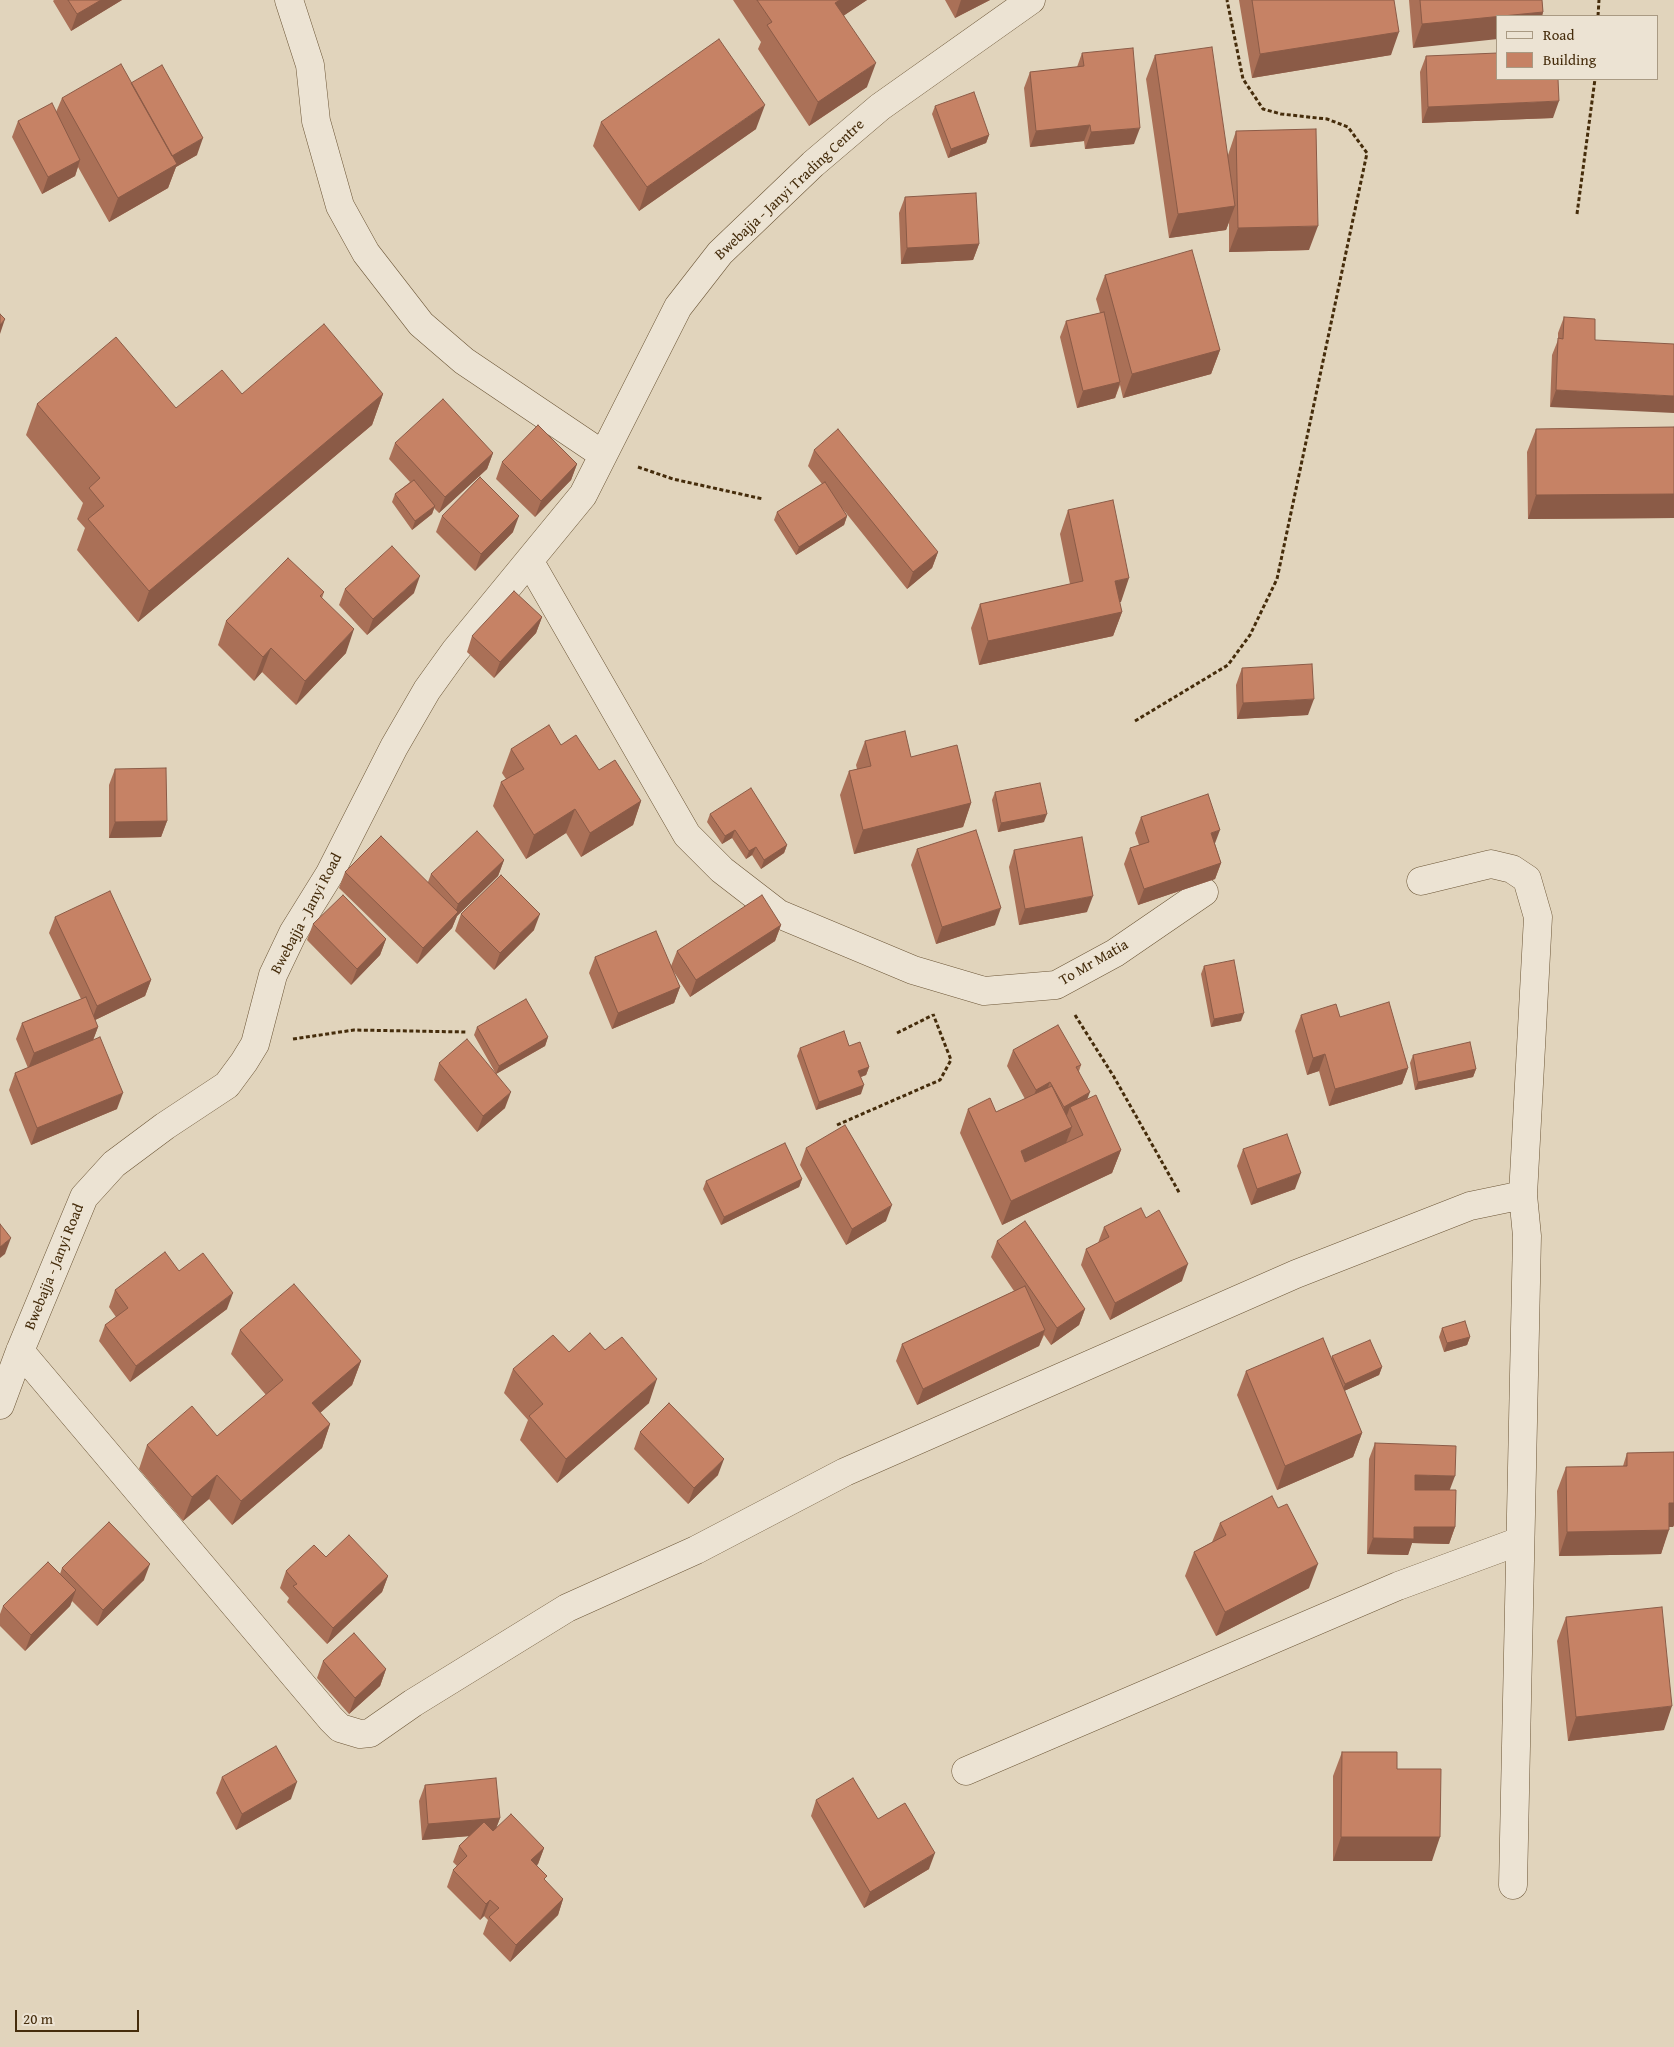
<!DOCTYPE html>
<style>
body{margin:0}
#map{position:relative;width:1674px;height:2047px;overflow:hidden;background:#e1d4bc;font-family:"Gentium Book Plus",serif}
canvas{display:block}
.legend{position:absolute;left:1496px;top:15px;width:162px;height:65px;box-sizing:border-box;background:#ece3d3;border:1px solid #a99a83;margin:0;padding:6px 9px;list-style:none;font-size:15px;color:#452c0b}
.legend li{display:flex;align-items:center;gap:10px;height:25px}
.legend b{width:25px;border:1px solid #a99a83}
.scale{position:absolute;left:15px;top:2010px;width:124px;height:22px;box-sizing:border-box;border:2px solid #452c0b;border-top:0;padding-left:6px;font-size:15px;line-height:18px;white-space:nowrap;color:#452c0b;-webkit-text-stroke:4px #ece3d3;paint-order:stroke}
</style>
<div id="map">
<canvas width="1674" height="2047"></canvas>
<ul class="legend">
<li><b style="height:6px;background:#ece3d3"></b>Road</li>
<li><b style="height:14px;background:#c68265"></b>Building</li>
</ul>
<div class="scale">20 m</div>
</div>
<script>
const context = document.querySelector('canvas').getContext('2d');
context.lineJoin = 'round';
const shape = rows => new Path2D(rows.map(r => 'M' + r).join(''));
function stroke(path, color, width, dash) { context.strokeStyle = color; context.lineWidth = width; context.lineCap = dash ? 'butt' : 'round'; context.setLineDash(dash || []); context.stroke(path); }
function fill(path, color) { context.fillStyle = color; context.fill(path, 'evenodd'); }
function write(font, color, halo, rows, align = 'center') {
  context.font = font + ' "Gentium Book Plus",serif'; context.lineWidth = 5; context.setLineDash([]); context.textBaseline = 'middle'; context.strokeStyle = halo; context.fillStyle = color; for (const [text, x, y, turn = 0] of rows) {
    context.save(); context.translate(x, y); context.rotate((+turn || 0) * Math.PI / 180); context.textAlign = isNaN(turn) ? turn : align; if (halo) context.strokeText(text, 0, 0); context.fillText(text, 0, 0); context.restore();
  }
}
const minor = shape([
 [289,0,310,65,316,121,340,206,366,253,421,324,464,361,602,454],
 [530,562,687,835,722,870,779,914,913,970,984,991,1056,985,1115,953,1204,892],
 [1421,881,1491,864,1512,869,1527,879,1538,917,1523,1195],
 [20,1351,331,1719,340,1728,360,1734,370,1733,413,1703,567,1608,696,1550,845,1472,1296,1274,1470,1206,1523,1195,1527,1236,1513,1885],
 [0,1405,20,1351,84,1197,114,1164,165,1126,227,1085,244,1062,255,1044,273,975,293,933,329,875,394,747,427,690,455,651,583,495,678,307,720,253,813,164,880,107,1031,0],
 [966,1771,1398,1586,1520,1541]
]);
stroke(minor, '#6c5637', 29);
stroke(shape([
 [1598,16,1599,0],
 [1577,214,1595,79],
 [638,467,673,479,763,499],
 [1135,721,1228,665,1250,635,1277,579,1367,153,1348,127,1327,119,1281,114,1263,109,1243,79,1227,0],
 [1075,1015,1114,1077,1180,1194],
 [897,1033,933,1015],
 [293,1039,354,1030,467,1032],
 [837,1125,940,1080,951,1060,933,1014]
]), '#452c0b', 3, [4, 2.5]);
stroke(minor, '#ece3d3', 28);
fill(shape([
 [54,0,122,0,71,31,53,1],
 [733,0,867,0,844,15,867,87,809,126,758,49,761,42],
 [945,0,990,0,955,18],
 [1239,0,1394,0,1391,55,1252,78],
 [1409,0,1542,0,1543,12,1542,16,1498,16,1413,48],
 [1082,53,1134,144,1085,149,1084,141,1030,147,1024,88,1030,72,1077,67],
 [1155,55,1228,155,1236,131,1309,250,1229,252,1229,222,1226,230,1169,238,1146,79],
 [1426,56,1553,118,1422,123,1420,72],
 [131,83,197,155,176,167,168,188,109,222,78,167,75,176,42,194,12,137,18,121,56,112,62,98],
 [935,106,989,135,986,143,948,158,932,114],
 [601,122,756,129,639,211,593,146],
 [905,197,979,244,973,260,901,264,899,213],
 [1105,275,1220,350,1211,374,1123,398,1120,385,1115,398,1077,408,1060,337,1066,321,1100,313,1096,299],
 [1564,317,1595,340,1550,407,1552,355,1558,340,1558,333],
 [242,394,383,394,372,425,138,622,77,550,85,528,77,519,83,503,26,435,37,404,176,408],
 [1674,427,1674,518,1528,519,1527,452,1536,429],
 [395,443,493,453,487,469,439,513,434,508,432,514,412,530,392,502,395,494,410,482,389,459],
 [814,450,938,552,932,568,907,589,842,508,847,516,844,525,796,555,774,520,777,512,822,484,808,466],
 [502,462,577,464,571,480,535,517,496,479],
 [1068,510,1121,602,1119,602,1122,612,1113,636,979,665,971,628,980,604,1070,584,1060,534],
 [442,516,513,532,475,571,436,532],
 [345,589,414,593,367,635,339,605],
 [324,592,322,598,346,653,296,705,262,672,254,681,218,645,226,621],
 [542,617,536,633,494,678,467,652,472,636],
 [1242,668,1308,715,1237,719,1236,685],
 [865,741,971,803,963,827,854,854,840,795,849,771,857,769,856,765],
 [561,745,599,770,641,801,633,825,581,857,566,833,526,859,493,806,501,782,506,779,502,773,511,749],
 [115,769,167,821,161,837,109,838,109,785],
 [995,792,1044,822,998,832,992,800],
 [710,814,787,845,784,853,761,869,752,855,746,859,732,838,722,844,707,822],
 [1141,817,1215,844,1221,863,1215,879,1138,905,1124,864,1130,848,1139,845,1135,833],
 [917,849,995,925,936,944,911,865],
 [1014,850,1087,912,1019,925,1009,867],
 [504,860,498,876,457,916,452,928,417,964,339,888,345,872,428,882,431,874],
 [461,914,534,930,494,970,455,931],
 [55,917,151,980,145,996,95,1020,98,1027,93,1040,117,1109,31,1145,9,1090,15,1073,28,1068,16,1039,22,1023,81,999,49,933],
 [313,924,386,939,380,955,351,985,307,940],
 [781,925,775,941,690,997,672,969,680,987,674,1003,612,1029,589,973,595,957,671,966,677,951],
 [1204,966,1241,1021,1211,1027,1201,974],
 [1301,1015,1408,1068,1402,1084,1329,1106,1319,1071,1307,1075,1295,1031],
 [477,1027,548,1037,545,1046,496,1074,474,1035],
 [849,1046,869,1067,866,1075,861,1077,861,1094,816,1110,797,1056,800,1048],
 [1013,1050,1081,1065,1079,1071,1087,1099,1121,1150,1112,1173,1002,1225,960,1133,968,1109,996,1112,1025,1099,1007,1066],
 [1413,1055,1476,1069,1473,1077,1415,1090,1410,1063],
 [439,1063,505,1108,477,1132,434,1080],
 [806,1148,886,1221,846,1245,800,1165],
 [1243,1149,1295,1189,1251,1205,1237,1166],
 [802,1179,799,1187,721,1225,703,1189,706,1181],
 [1104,1227,1182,1281,1110,1320,1081,1265,1086,1249,1098,1243],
 [997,1241,1085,1309,1079,1325,1051,1345,1044,1335,1039,1346,917,1405,896,1361,902,1344,1014,1291,991,1257],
 [115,1290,227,1309,130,1382,99,1341,105,1325,116,1317,109,1307],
 [1442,1328,1470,1337,1467,1345,1444,1352,1439,1337],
 [240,1330,361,1361,352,1385,320,1413,330,1424,322,1448,232,1525,209,1499,183,1521,139,1469,147,1445,217,1436,266,1395,231,1354],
 [569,1352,649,1403,557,1483,520,1440,528,1420,504,1393,513,1369],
 [1332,1356,1382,1367,1379,1375,1344,1391,1362,1433,1353,1457,1277,1490,1237,1395,1246,1371,1331,1359],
 [640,1432,718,1475,688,1504,634,1449],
 [1375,1443,1450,1490,1455,1527,1449,1544,1412,1543,1408,1555,1367,1554,1369,1459],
 [1674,1452,1674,1525,1673,1527,1669,1527,1661,1554,1559,1556,1557,1491,1566,1467,1623,1466,1627,1453],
 [1278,1508,1309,1588,1216,1636,1185,1576,1194,1552,1212,1542,1220,1523],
 [326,1557,388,1576,382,1592,327,1644,287,1602,289,1598,280,1588,286,1571],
 [62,1568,144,1580,97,1626,72,1601,70,1606,25,1651,0,1626,0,1614,3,1606,60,1574],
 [1566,1617,1664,1730,1568,1741,1557,1641],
 [323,1661,386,1669,380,1686,349,1714,317,1678],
 [1342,1752,1397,1769,1432,1861,1333,1861,1333,1776],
 [222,1777,291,1799,236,1830,216,1793],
 [425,1785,500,1818,496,1828,544,1848,538,1864,537,1865,545,1881,563,1899,558,1915,510,1962,483,1934,488,1920,484,1916,480,1920,447,1887,453,1870,457,1866,453,1862,459,1846,469,1836,422,1840,419,1801],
 [816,1800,878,1819,929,1869,864,1908,811,1816]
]), '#aa7057');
fill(shape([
 [101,0,122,0,71,31,77,14],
 [840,0,867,0,827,27,835,3],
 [961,0,990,0,955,18],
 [1543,12,1542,16,1498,16,1498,39,1413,48,1422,24],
 [1399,32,1391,55,1252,78,1260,54],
 [876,63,867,87,809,126,818,102],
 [1559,101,1553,118,1422,123,1428,107],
 [765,105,756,129,639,211,647,187],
 [1090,125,1084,141,1030,147,1036,131],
 [1140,128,1134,144,1085,149,1091,132],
 [989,135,986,143,948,158,951,149],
 [203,138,197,155,176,167,168,188,109,222,118,198,171,156],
 [80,160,75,176,42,194,48,177],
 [1235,206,1226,230,1169,238,1178,214],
 [1318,226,1309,250,1229,252,1238,228],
 [979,244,973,260,901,264,907,248],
 [5,319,0,334,0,325],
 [1220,350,1211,374,1123,398,1132,374],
 [1120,382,1115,398,1077,408,1083,391],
 [1556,390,1674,396,1674,413,1550,407],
 [383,394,372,425,138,622,149,591],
 [493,453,487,469,439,513,445,497],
 [577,464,571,480,535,517,541,501],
 [1674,494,1674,518,1528,519,1536,495],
 [435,506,432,514,412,530,415,521],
 [519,516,513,532,475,571,481,554],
 [847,516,844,525,796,555,799,547],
 [938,552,932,568,907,589,913,572],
 [420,576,414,593,367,635,373,619],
 [1129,578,1121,602,1106,604,1115,581],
 [1122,612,1113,636,979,665,988,641],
 [542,617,536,633,494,678,500,662],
 [354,629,346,653,296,705,305,681],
 [271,648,262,672,254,681,263,657],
 [1314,699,1308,715,1237,719,1243,703],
 [641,801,633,825,581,857,590,833],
 [971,803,963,827,854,854,863,830],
 [575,809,566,833,526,859,534,835],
 [1047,814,1044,822,998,832,1001,823],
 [167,821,161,837,109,838,115,822],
 [735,830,732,838,722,844,725,836],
 [1220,830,1214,846,1211,833],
 [787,845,784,853,761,869,764,860],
 [756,847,752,855,746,859,749,851],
 [504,860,498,876,457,916,452,928,417,964,423,948,454,916,458,904],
 [1221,863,1215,879,1138,905,1144,889],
 [1093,896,1087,912,1019,925,1025,909],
 [1001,908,995,925,936,944,942,927],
 [540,914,534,930,494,970,500,953],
 [781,925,775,941,690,997,696,980],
 [386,939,380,955,351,985,357,969],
 [151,980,145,996,91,1022,97,1006],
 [680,987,674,1003,612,1029,618,1013],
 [1244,1013,1241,1021,1211,1027,1214,1019],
 [98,1027,92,1043,28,1069,34,1053],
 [548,1037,545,1046,496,1074,499,1066],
 [1325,1054,1319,1071,1307,1075,1313,1058],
 [869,1067,866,1075,855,1079,858,1071],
 [1408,1068,1402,1084,1329,1106,1335,1089],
 [1476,1069,1473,1077,1415,1090,1418,1082],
 [1050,1082,1044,1098,1030,1106,1036,1090],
 [864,1085,861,1094,816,1110,819,1102],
 [511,1092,505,1108,477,1132,483,1116],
 [1090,1092,1084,1108,1070,1107,1066,1118,1058,1123,1064,1107],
 [123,1093,117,1109,31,1145,37,1128],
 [1072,1127,1063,1151,1012,1175,1021,1151],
 [1121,1150,1112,1173,1002,1225,1011,1201],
 [1301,1173,1295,1189,1251,1205,1257,1189],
 [802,1179,799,1187,721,1225,724,1217],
 [892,1205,886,1221,846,1245,852,1229],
 [11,1238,5,1254,0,1258,0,1247],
 [1188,1264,1182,1281,1110,1320,1115,1303],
 [233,1293,227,1309,130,1382,136,1366],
 [1085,1309,1079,1325,1051,1345,1057,1328],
 [1045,1330,1039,1346,917,1405,923,1389],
 [1470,1337,1467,1345,1444,1352,1447,1343],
 [361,1361,352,1385,304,1427,312,1403],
 [1382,1367,1379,1375,1342,1392,1345,1384],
 [657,1379,649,1403,557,1483,566,1459],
 [330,1424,322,1448,232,1525,241,1501],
 [1362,1433,1353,1457,1277,1490,1285,1466],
 [724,1459,718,1475,688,1504,694,1488],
 [217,1475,209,1499,183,1521,192,1497],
 [1415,1475,1455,1476,1449,1492,1409,1492],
 [1669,1503,1674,1503,1674,1525,1673,1527,1660,1527],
 [1414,1527,1455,1527,1449,1544,1412,1543,1408,1555,1367,1554,1373,1538],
 [1669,1530,1661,1554,1559,1556,1567,1532],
 [150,1564,144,1580,97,1626,103,1610],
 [1318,1564,1309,1588,1216,1636,1225,1612],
 [388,1576,382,1592,327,1644,333,1628],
 [76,1590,70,1606,25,1651,31,1635],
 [386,1669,380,1686,349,1714,355,1698],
 [1672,1706,1664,1730,1568,1741,1576,1717],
 [297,1782,291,1799,236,1830,242,1814],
 [500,1818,494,1834,422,1840,428,1824],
 [1341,1837,1440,1837,1432,1861,1333,1861],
 [544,1848,538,1864,525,1876,531,1860],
 [935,1853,929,1869,864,1908,870,1892],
 [563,1899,558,1915,510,1962,516,1945],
 [490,1900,484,1916,480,1920,486,1904]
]), '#8b5b47');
const building = shape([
 [68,0,101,0,77,14,68,0],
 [757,0,840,0,835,3,876,63,818,102,767,25,772,22,757,0],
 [1252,0,1394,0,1399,32,1260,54,1252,0],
 [1420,0,1542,0,1543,12,1422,24,1420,0],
 [719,39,765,105,647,187,601,122,719,39],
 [1212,47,1235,206,1178,214,1155,55,1212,47],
 [1133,48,1140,128,1091,132,1090,125,1036,131,1030,72,1084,66,1082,53,1133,48],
 [1498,53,1498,79,1558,79,1559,101,1428,107,1426,56,1498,53],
 [121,64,177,164,118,198,62,98,121,64],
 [162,65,203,138,172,156,131,83,162,65],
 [974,92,989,135,951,149,935,106,974,92],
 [52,103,80,160,48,177,18,121,52,103],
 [1316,129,1318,226,1238,228,1236,131,1316,129],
 [976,193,979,244,907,248,905,197,976,193],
 [1192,250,1220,350,1132,374,1105,275,1192,250],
 [1104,312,1120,382,1083,391,1066,321,1104,312],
 [0,314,5,319,0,325,0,314],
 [1564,317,1595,319,1595,340,1674,344,1674,396,1556,390,1558,338,1563,339,1564,317],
 [324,324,383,394,149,591,88,519,104,506,89,488,100,478,37,404,116,337,176,408,222,370,242,394,324,324],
 [443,399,493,453,445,497,395,443,443,399],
 [538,425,577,464,541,501,502,462,538,425],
 [1674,427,1674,494,1536,495,1536,429,1674,427],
 [838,429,938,552,913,572,814,450,838,429],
 [480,477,519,516,481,554,442,516,480,477],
 [414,480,435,506,415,521,395,494,414,480],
 [825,482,847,516,799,547,777,512,825,482],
 [1113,500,1129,578,1115,581,1122,612,988,641,980,604,1083,581,1068,510,1113,500],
 [392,546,420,576,373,619,345,589,392,546],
 [288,558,324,592,320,596,354,629,305,681,271,648,263,657,226,621,288,558],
 [514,591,542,617,500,662,472,636,514,591],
 [1312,664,1314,699,1243,703,1242,668,1312,664],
 [549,725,561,745,576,735,599,770,615,760,641,801,590,833,575,809,534,835,501,782,524,769,511,749,549,725],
 [905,731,911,757,957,745,971,803,863,830,849,771,871,766,865,741,905,731],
 [166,768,167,821,115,822,115,769,166,768],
 [1040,783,1047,814,1001,823,995,792,1040,783],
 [751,788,787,845,764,860,756,847,749,851,735,830,725,836,710,814,751,788],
 [1208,794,1220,830,1211,833,1221,863,1144,889,1130,848,1149,842,1141,817,1208,794],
 [976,830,1001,908,942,927,917,849,976,830],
 [477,831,504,860,458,904,431,874,477,831],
 [381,836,458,912,423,948,345,872,381,836],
 [1082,837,1093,896,1025,909,1014,850,1082,837],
 [501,875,540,914,500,953,461,914,501,875],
 [110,891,151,980,97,1006,55,917,110,891],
 [343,895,386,939,357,969,313,924,343,895],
 [762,895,781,925,696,980,677,951,762,895],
 [656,931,680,987,618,1013,595,957,656,931],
 [1234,960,1244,1013,1214,1019,1204,966,1234,960],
 [86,997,98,1027,34,1053,22,1023,86,997],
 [526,999,548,1037,499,1066,477,1027,526,999],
 [1389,1002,1408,1068,1335,1089,1325,1054,1313,1058,1301,1015,1336,1004,1340,1017,1389,1002],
 [1058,1025,1081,1065,1076,1067,1090,1092,1064,1107,1050,1082,1036,1090,1013,1050,1058,1025],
 [844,1031,849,1046,860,1042,869,1067,858,1071,864,1085,819,1102,800,1048,844,1031],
 [100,1037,123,1093,37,1128,15,1073,100,1037],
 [467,1039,511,1092,483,1116,439,1063,467,1039],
 [1470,1042,1476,1069,1418,1082,1413,1055,1470,1042],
 [1052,1086,1072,1127,1021,1151,1025,1162,1083,1135,1070,1107,1096,1095,1121,1150,1011,1201,968,1109,990,1098,996,1112,1052,1086],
 [845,1125,892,1205,852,1229,806,1148,845,1125],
 [1287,1134,1301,1173,1257,1189,1243,1149,1287,1134],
 [785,1143,802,1179,724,1217,706,1181,785,1143],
 [1141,1208,1146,1218,1159,1210,1188,1264,1115,1303,1086,1249,1109,1237,1104,1227,1141,1208],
 [1025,1221,1085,1309,1057,1328,997,1241,1025,1221],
 [0,1224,11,1238,0,1247,0,1224],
 [165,1252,179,1271,203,1253,233,1293,136,1366,105,1325,128,1308,115,1290,165,1252],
 [294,1284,361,1361,312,1403,330,1424,241,1501,217,1475,192,1497,147,1445,192,1406,217,1436,283,1380,240,1330,294,1284],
 [1025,1286,1045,1330,923,1389,902,1344,1025,1286],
 [1465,1321,1470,1337,1447,1343,1442,1328,1465,1321],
 [590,1333,605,1350,622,1337,657,1379,566,1459,529,1416,543,1404,513,1369,553,1335,569,1352,590,1333],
 [1323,1338,1362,1433,1285,1466,1246,1371,1323,1338],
 [1370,1340,1382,1367,1345,1384,1332,1356,1370,1340],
 [669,1403,724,1459,694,1488,640,1432,669,1403],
 [1375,1443,1456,1446,1455,1476,1415,1475,1415,1490,1456,1490,1455,1527,1414,1527,1414,1539,1373,1538,1375,1443],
 [1674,1452,1674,1503,1669,1503,1669,1530,1567,1532,1566,1467,1627,1466,1627,1453,1674,1452],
 [1272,1496,1278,1508,1287,1504,1318,1564,1225,1612,1194,1552,1226,1535,1220,1523,1272,1496],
 [109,1522,150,1564,103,1610,62,1568,109,1522],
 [349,1535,388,1576,333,1628,293,1586,297,1584,286,1571,314,1545,326,1557,349,1535],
 [48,1562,76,1590,31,1635,3,1606,48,1562],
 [1662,1607,1672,1706,1576,1717,1566,1617,1662,1607],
 [354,1633,386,1669,355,1698,323,1661,354,1633],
 [276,1746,297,1782,242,1814,222,1777,276,1746],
 [1342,1752,1397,1752,1397,1769,1441,1769,1440,1837,1341,1837,1342,1752],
 [496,1778,500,1818,428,1824,425,1785,496,1778],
 [853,1778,878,1819,905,1803,935,1853,870,1892,816,1800,853,1778],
 [511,1814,544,1848,531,1860,547,1876,544,1879,563,1899,516,1945,489,1917,499,1908,490,1900,486,1904,453,1870,467,1856,459,1846,484,1822,493,1831,511,1814]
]);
fill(building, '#c68265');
stroke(building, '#8b5b47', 1);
write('15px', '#452c0b', '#ece3d3', [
 ["Bwebajja - Janyi Trading Centre",790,190,-43],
 ["Bwebajja - Janyi Road",307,914,-62],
 ["To Mr Matia",1094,963,-30],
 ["Bwebajja - Janyi Road",55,1267,-68]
]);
</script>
